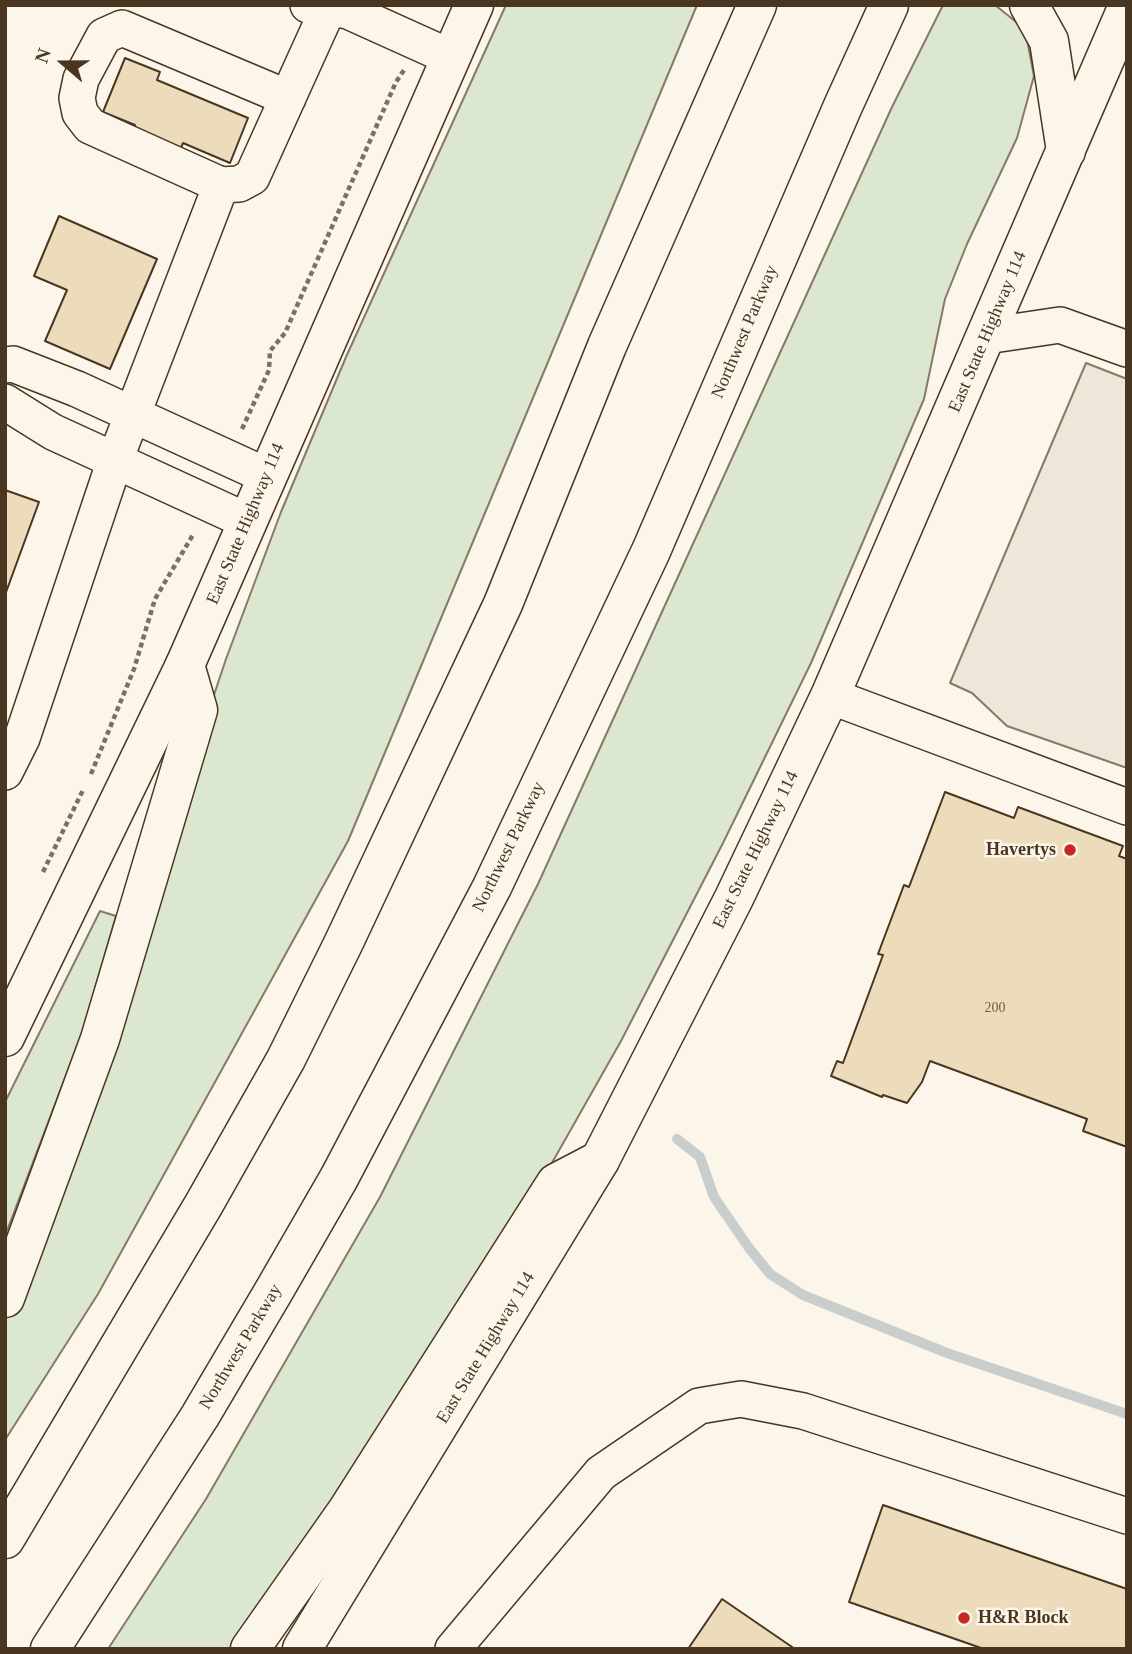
<!DOCTYPE html>
<style>
body{margin:0}
#map{position:relative;width:1132px;height:1654px;overflow:hidden;background:#fbf6e9;font-family:Georgia,serif}
canvas{display:block}
.frame{position:absolute;inset:0;border:7px solid #4a3520;pointer-events:none}
.north{position:absolute;left:28px;top:28px;width:70px;height:70px;-webkit-text-stroke:5px #fbf6e9;paint-order:stroke;rotate:290deg;font-size:19px;font-weight:700;line-height:28px;text-align:center;color:#4a3520}
.north::after{content:'';display:block;margin:auto;width:24px;height:32px;background:#4a3520;clip-path:polygon(50% 0,100% 100%,50% 72%,0 100%)}
</style>
<div id="map">
<canvas width="1132" height="1654"></canvas>
<div class="frame"></div>
<div class="north">N</div>
</div>
<script>
const context = document.querySelector('canvas').getContext('2d');
context.lineJoin = 'round';
function fill(path, color) { context.fillStyle = color; context.fill(path, 'evenodd'); }
const shape = rows => new Path2D(rows.map(r => 'M' + r).join(''));
function stroke(path, color, width, dash) { context.strokeStyle = color; context.lineWidth = width; context.lineCap = dash ? 'butt' : 'round'; context.setLineDash(dash || []); context.stroke(path); }
function write(font, color, halo, rows, align = 'center') {
  context.font = font + ' Georgia,serif'; context.lineWidth = 5; context.setLineDash([]); context.textBaseline = 'middle'; context.strokeStyle = halo; context.fillStyle = color; for (const [text, x, y, turn = 0] of rows) {
    context.save(); context.translate(x, y); context.rotate((+turn || 0) * Math.PI / 180); context.textAlign = isNaN(turn) ? turn : align; if (halo) context.strokeText(text, 0, 0); context.fillText(text, 0, 0); context.restore();
  }
}
const green = shape([
 [506,5,697,5,348,841,98,1294,5,1440,5,1320,226,659,281,512,346,357,506,5],
 [943,5,995,5,1025,29,1034,76,1017,138,967,244,945,299,924,399,811,663,723,843,621,1041,527,1207,237,1649,108,1649,206,1499,380,1197,538,884,892,107,943,5],
 [100,911,116,916,82,1033,5,1236,5,1102,100,911]
]);
fill(green, '#dce7d0');
stroke(green, '#887966', 2);
const parking = shape([
 [1086,363,1127,379,1127,768,1007,726,972,693,950,683,1086,363]
]);
fill(parking, '#ede7d9');
stroke(parking, '#887966', 2);
stroke(shape([
 [677,1139,700,1157,714,1197,749,1248,770,1274,803,1295,947,1353,1127,1414]
]), '#c9cecd', 10);
const building = shape([
 [125,58,160,72,157,80,248,118,230,163,183,143,177,157,130,138,135,125,103,112,125,58],
 [59,216,157,259,110,369,45,341,67,290,34,276,59,216],
 [5,490,39,502,5,595,5,490],
 [945,792,1014,818,1018,807,1123,846,1119,856,1127,859,1127,1147,1083,1131,1087,1119,930,1061,922,1082,907,1103,883,1095,882,1097,831,1076,837,1061,843,1063,883,955,878,954,904,885,909,887,945,792],
 [883,1505,1127,1589,1127,1649,984,1649,849,1602,883,1505],
 [722,1599,795,1649,688,1649,722,1599]
]);
fill(building, '#ecdcbc');
stroke(building, '#4a3520', 2);
const minor = shape([
 [308,5,348,11,450,57],
 [288,98,122,28,104,36,81,79,77,98,80,113,90,126,221,185,239,184,252,177,328,9,327,5],
 [986,336,1060,325,1127,349],
 [5,365,13,364,77,389,267,476],
 [5,402,53,432,247,521],
 [830,696,1127,807],
 [5,772,22,738,115,460,221,185],
 [453,1649,601,1473,699,1406,741,1399,803,1411,1127,1516]
]);
const major = shape([
 [1029,5,1049,41,1066,151],
 [5,1037,185,665,474,5],
 [302,1649,600,1160,734,898,830,696,1127,8]
]);
const highway = shape([
 [5,1298,100,1039,198,710,185,665],
 [5,1539,204,1204,286,1059,343,944,503,604,607,346,757,5],
 [50,1649,200,1416,275,1289,339,1178,492,887,651,551,843,106,889,5],
 [250,1649,347,1511,556,1183,600,1160]
]);
stroke(minor, '#4a3520', 38);
stroke(major, '#4a3520', 41);
stroke(highway, '#4a3520', 41);
stroke(shape([
 [242,429,269,370,270,351,285,333,396,82,404,70],
 [91,774,134,669,155,599,194,533],
 [43,872,84,788]
]), '#7f6f5c', 4.5, [5, 3.5]);
stroke(minor, '#fbf6e9', 35);
stroke(major, '#fbf6e9', 38);
stroke(highway, '#fbf6e9', 38);
for (const [x, y, r, color] of [
 [1070,850,7,"#c62828"],
 [964,1618,7,"#c62828"]
]) { const dot = new Path2D(); dot.arc(x, y, r, 0, 2 * Math.PI); context.fillStyle = color; context.fill(dot); stroke(dot, '#fbf6e9', 2.5); }
write('14px', '#725f47', null, [
 ["200",995,1008]
]);
write('18px', '#4a3520', '#fbf6e9', [
 ["Northwest Parkway",745,332,-67],
 ["East State Highway 114",988,332,-67],
 ["East State Highway 114",246,524,-67],
 ["Northwest Parkway",509,847,-64],
 ["East State Highway 114",756,850,-64],
 ["Northwest Parkway",241,1347,-59],
 ["East State Highway 114",486,1348,-59]
]);
write('bold 18px', '#4a3520', '#fbf6e9', [
 ["Havertys",1056,850],
 ["H&R Block",978,1618,"left"]
], 'right');
</script>
